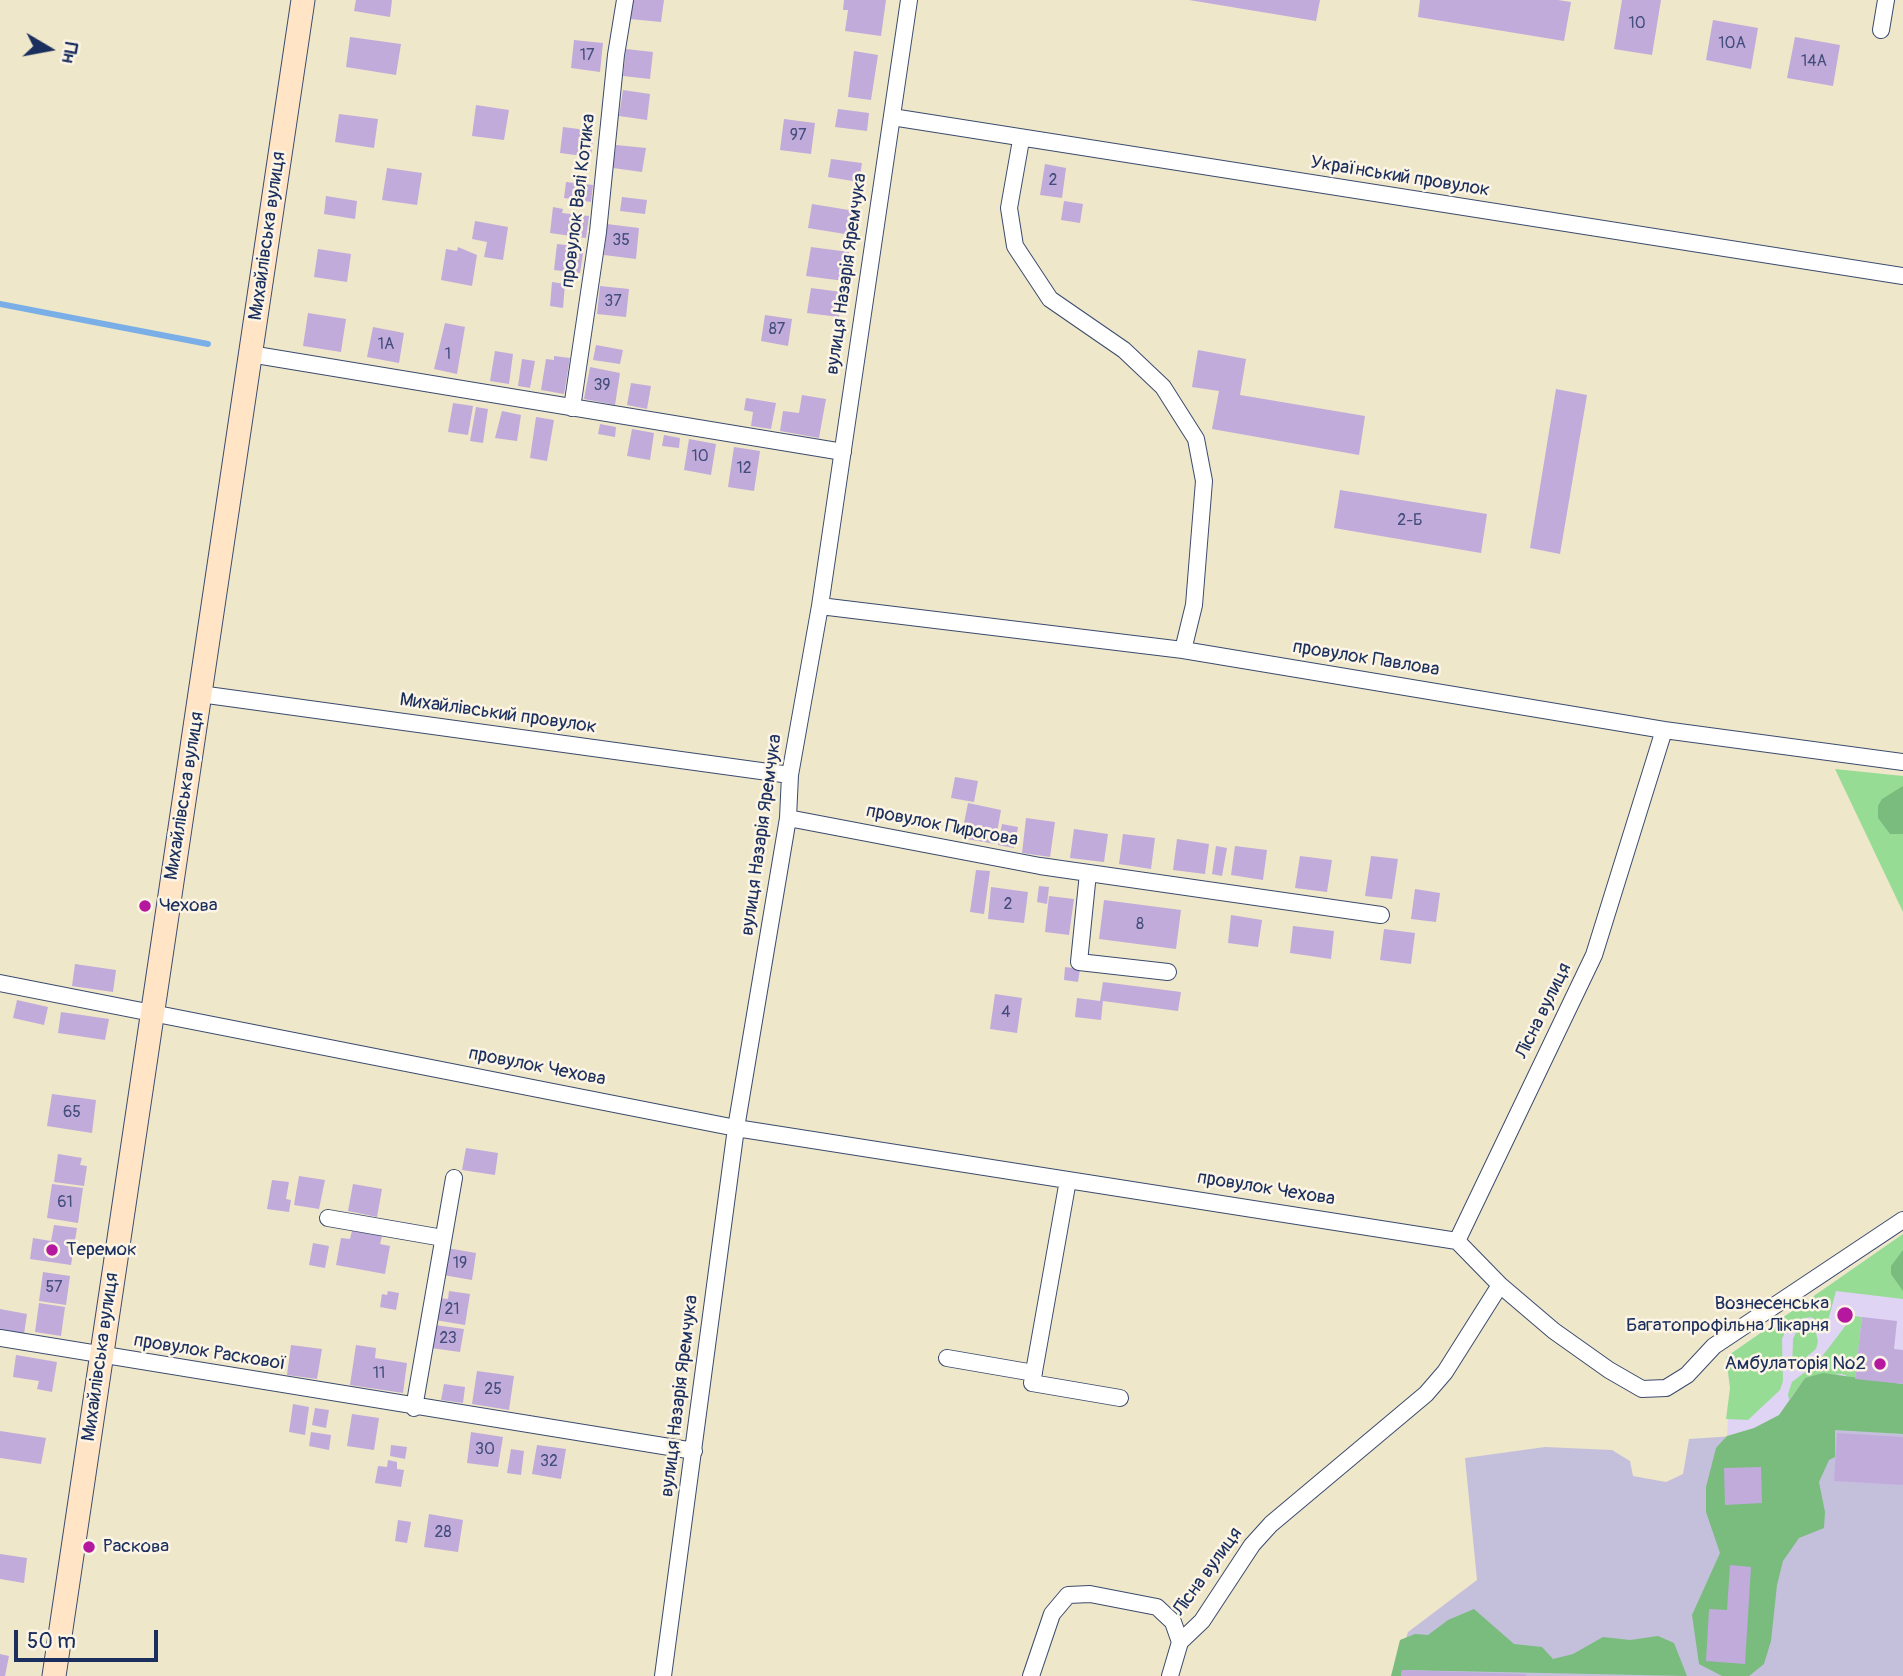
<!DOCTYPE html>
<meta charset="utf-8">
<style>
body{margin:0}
#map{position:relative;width:1903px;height:1676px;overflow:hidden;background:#efe7c9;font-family:Pangolin,sans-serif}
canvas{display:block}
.north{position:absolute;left:14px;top:14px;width:70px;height:70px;-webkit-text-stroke:5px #fcf5e5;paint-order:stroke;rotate:100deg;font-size:19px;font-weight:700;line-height:28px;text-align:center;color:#1b2f5e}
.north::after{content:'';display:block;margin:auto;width:24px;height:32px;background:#1b2f5e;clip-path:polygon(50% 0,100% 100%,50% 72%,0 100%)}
.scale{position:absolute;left:14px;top:1630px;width:144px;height:32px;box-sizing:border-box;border:4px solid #1b2f5e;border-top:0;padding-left:9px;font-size:21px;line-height:24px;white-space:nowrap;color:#1b2f5e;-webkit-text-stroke:5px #fcf5e5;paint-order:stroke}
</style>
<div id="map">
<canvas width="1903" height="1676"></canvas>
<div class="north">Пн</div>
<div class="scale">50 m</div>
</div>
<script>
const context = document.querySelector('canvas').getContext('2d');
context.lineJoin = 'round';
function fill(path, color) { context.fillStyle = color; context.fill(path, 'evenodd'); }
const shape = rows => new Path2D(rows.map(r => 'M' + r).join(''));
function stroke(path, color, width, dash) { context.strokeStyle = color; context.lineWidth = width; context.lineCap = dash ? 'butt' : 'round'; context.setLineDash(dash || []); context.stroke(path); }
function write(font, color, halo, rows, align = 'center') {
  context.font = font + ' Pangolin,sans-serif'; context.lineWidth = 5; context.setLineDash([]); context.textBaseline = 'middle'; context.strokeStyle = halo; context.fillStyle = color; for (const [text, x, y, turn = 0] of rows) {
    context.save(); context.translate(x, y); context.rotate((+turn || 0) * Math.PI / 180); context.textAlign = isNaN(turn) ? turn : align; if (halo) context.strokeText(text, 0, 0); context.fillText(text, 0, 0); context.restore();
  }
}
fill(shape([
 [1903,1234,1903,1434,1839,1429,1727,1436,1730,1388,1726,1357]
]), '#e0d4f4');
fill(shape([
 [1839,1429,1903,1434,1903,1676,1394,1676,1408,1632,1477,1580,1465,1458,1545,1447,1612,1450,1630,1461,1633,1476,1666,1482,1683,1474,1689,1439]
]), '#c4c0db');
fill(shape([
 [1835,769,1903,776,1903,912],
 [1903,1234,1903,1299,1836,1291,1826,1328,1811,1317,1790,1321,1782,1339,1783,1381,1780,1390,1748,1420,1726,1419,1730,1388,1726,1357],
 [1853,1316,1862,1317,1855,1379,1842,1374,1805,1378,1789,1400,1788,1394,1792,1382,1817,1363],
 [1803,1327,1816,1333,1818,1341,1816,1349,1792,1369,1793,1339,1797,1330]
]), '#97dc95');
fill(shape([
 [1903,786,1903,834,1890,834,1878,818,1878,806,1882,799],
 [1903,1250,1903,1291,1891,1274,1891,1266],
 [1823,1373,1903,1384,1903,1434,1835,1430,1835,1457,1829,1460,1819,1482,1825,1512,1824,1528,1799,1538,1783,1561,1777,1585,1771,1641,1764,1664,1749,1676,1722,1676,1699,1664,1692,1615,1720,1553,1706,1512,1706,1487,1716,1448,1727,1436,1754,1428,1779,1415,1805,1378],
 [1474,1609,1514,1644,1542,1647,1553,1659,1573,1654,1603,1637,1630,1640,1658,1636,1674,1643,1687,1676,1402,1670,1401,1676,1391,1676,1400,1640,1415,1634,1428,1635,1448,1620]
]), '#79bc7e');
stroke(shape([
 [0,304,208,344]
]), '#7aaee7', 6);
fill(shape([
 [356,0,392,0,390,17,354,11],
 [632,0,664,0,661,22,630,19],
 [844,0,886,0,881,36,845,31,848,10,843,10],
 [1189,0,1320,0,1316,21],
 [1420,0,1558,0,1571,2,1564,41,1418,17],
 [1622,0,1661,0,1652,55,1614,49],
 [1713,20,1758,28,1751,69,1706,60],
 [350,37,401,44,396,75,346,67],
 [1795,37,1840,45,1833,86,1787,78],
 [574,40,603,43,600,72,571,68],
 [626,49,653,52,650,79,623,76],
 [854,51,878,55,871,100,848,97],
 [623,90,650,94,647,120,619,116],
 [476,105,509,110,504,140,472,136],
 [838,109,869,113,867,131,835,127],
 [339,114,378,119,374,148,335,142],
 [784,119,815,123,811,154,780,150],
 [563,127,594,131,591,157,560,153],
 [616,145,646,148,642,172,613,168],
 [831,159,862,163,859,182,828,177],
 [1045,164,1066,168,1062,198,1040,195],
 [387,168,422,173,417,205,382,200],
 [566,182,593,185,591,202,564,198],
 [326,196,357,201,355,219,324,214],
 [622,197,647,200,645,214,620,211],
 [1064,201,1083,204,1080,223,1061,220],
 [812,204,855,211,851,235,808,228],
 [553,207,563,209,562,213,589,216,586,238,550,233],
 [475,221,508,227,503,260,484,257,487,242,472,239],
 [607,224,639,228,636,259,604,255],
 [557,244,584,247,580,273,554,270],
 [458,247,477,255,472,286,441,280,446,249,457,251],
 [811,247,849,252,844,281,806,276],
 [318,249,351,254,347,282,314,277],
 [552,282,565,284,563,308,550,306],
 [600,286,629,289,626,317,597,314],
 [811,288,842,292,839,317,807,313],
 [308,313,346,319,341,352,303,346],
 [765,315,792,319,788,346,761,341],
 [445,323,465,327,457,374,434,369],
 [373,327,404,333,399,363,367,357],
 [596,345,623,350,620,364,593,360],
 [1198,350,1246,359,1240,395,1365,416,1359,455,1212,429,1219,391,1192,387],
 [495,351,513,354,509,384,490,381],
 [554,356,570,358,564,394,541,390,546,359,554,360],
 [522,359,535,361,530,388,518,386],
 [590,367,620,373,615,405,584,399],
 [631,383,651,386,647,409,627,405],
 [1556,389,1587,395,1560,554,1530,548],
 [802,395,826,399,819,438,780,431,783,411,799,413],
 [746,398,776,403,771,429,751,426,753,412,744,410],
 [453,403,473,406,468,435,448,432],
 [476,407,488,409,483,443,470,441],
 [502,411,521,415,517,441,495,438],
 [536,417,554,420,547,461,530,458],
 [600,424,616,427,615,437,598,434],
 [632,429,654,433,650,460,627,456],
 [664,435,680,438,679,448,662,446],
 [689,439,716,444,711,475,684,470],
 [734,447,760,451,754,491,728,487],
 [1340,490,1487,514,1481,553,1334,528],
 [955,777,978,781,974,802,951,798],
 [968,803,1001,810,995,844,961,838],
 [1026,818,1055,822,1050,857,1022,853],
 [1002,824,1018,827,1014,848,998,845],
 [1074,829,1108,834,1104,862,1070,858],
 [1123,834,1155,838,1151,869,1119,864],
 [1177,839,1209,844,1205,874,1173,870],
 [1216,846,1227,848,1222,876,1212,874],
 [1235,846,1267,850,1263,880,1231,875],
 [1300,856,1332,860,1327,892,1295,888],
 [1371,856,1398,859,1392,899,1365,896],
 [976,870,990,871,984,914,970,912],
 [1039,886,1049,887,1047,904,1037,902],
 [991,887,1028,892,1024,923,988,919],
 [1415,889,1440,893,1436,922,1411,919],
 [1049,896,1074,899,1069,935,1045,932],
 [1104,900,1181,910,1176,949,1099,939],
 [1231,915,1262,920,1258,947,1228,943],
 [1293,926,1334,931,1331,959,1290,953],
 [1384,929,1415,933,1411,964,1380,960],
 [75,964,116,970,113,992,72,986],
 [1065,967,1080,969,1078,982,1064,980],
 [1103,982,1181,992,1178,1011,1103,1001,1101,1020,1075,1017,1077,998,1100,1001],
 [995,994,1022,998,1017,1033,990,1029],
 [17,1000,48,1007,44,1025,13,1018],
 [61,1012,109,1019,105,1040,58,1033],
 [52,1094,96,1100,92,1133,47,1126],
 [466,1148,498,1153,495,1175,462,1170],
 [58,1154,82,1158,80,1165,87,1166,84,1186,54,1182],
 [299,1176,325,1180,319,1209,294,1205],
 [272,1180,289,1182,286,1199,291,1200,289,1212,267,1209],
 [52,1184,83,1188,78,1223,47,1218],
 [353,1184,382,1189,377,1217,348,1211],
 [54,1225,77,1228,71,1265,30,1259,33,1238,51,1241],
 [352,1231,382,1236,380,1244,390,1246,385,1274,336,1265,341,1238,350,1239],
 [313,1243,329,1246,325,1268,309,1265],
 [447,1248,476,1253,472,1280,443,1275],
 [43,1272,70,1276,66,1305,39,1301],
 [388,1291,399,1293,396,1310,380,1307,382,1294,387,1295],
 [449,1291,470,1294,465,1325,435,1320,439,1298,448,1299],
 [39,1303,65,1307,61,1336,35,1332],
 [0,1309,27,1314,24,1334,0,1329],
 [1862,1317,1897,1321,1894,1349,1903,1350,1903,1384,1855,1379],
 [435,1325,464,1329,460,1352,431,1348],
 [291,1345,322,1349,317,1379,287,1375],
 [356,1345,376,1348,375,1358,407,1363,403,1393,350,1385],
 [16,1355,57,1362,52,1392,37,1389,39,1381,13,1377],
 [477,1371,514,1376,509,1410,472,1404],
 [444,1384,465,1387,463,1403,441,1400],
 [293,1404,309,1407,305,1435,289,1432],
 [315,1408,329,1410,326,1428,312,1425],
 [352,1414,379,1418,374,1450,347,1446],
 [0,1431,46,1438,41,1464,0,1458],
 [311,1432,331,1435,329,1450,309,1446],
 [471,1432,503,1437,498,1467,467,1463],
 [1837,1433,1903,1437,1903,1485,1834,1481],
 [391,1445,407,1447,405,1459,390,1456],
 [537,1445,566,1449,561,1479,532,1474],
 [511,1449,524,1451,521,1475,507,1473],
 [388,1460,397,1462,397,1469,404,1470,401,1487,375,1483,378,1466,387,1467],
 [1761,1467,1762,1503,1725,1505,1724,1468],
 [429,1514,463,1520,458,1552,424,1547],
 [398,1520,411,1522,407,1543,395,1541],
 [0,1554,27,1558,24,1583,0,1579],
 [1730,1565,1751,1567,1745,1664,1706,1661,1709,1609,1727,1610],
 [0,1654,9,1656,5,1676,0,1676],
 [1402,1670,1526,1674,1526,1676,1401,1676]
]), '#c1abdb');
const street = shape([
 [1881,30,1886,0],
 [892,117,1903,276],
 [1021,140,1009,208,1015,246,1050,299,1124,350,1163,387,1196,439,1204,481,1194,605,1183,650],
 [250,354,843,452],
 [572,408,598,232,616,55,625,0],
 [820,606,1183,650,1664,730,1903,762],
 [200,694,790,775],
 [788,818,1040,866,1381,915],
 [1088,873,1079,962,1168,972],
 [0,983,736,1128,1457,1241],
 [1068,1180,1032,1383,1120,1398],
 [328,1218,443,1238],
 [1500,1285,1457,1241,1594,955,1664,730],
 [0,1338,694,1451],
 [947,1358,1034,1373],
 [414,1408,454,1178],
 [663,1676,736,1128,788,818,790,775,820,606,909,0],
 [1031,1676,1052,1614,1068,1595,1090,1594,1157,1607,1173,1622,1180,1642],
 [1170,1676,1180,1642,1202,1621,1252,1545,1271,1524,1426,1394,1445,1372,1500,1285,1554,1331,1609,1370,1642,1389,1666,1388,1687,1375,1714,1346,1903,1220]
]);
const secondary = shape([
 [54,1676,303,0]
]);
stroke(street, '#3b4b6e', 18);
stroke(secondary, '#3b4b6e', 25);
stroke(street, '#fff', 16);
stroke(secondary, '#ffe4c6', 23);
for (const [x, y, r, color] of [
 [145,906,7,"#b5179e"],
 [52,1250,7,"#b5179e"],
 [1845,1315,9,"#b5179e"],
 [1880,1364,7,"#b5179e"],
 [89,1547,7,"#b5179e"]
]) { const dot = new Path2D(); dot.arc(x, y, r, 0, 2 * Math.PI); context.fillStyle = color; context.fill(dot); stroke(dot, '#fcf5e5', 2.5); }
write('16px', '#444e7d', null, [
 ["10",1637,24],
 ["10А",1732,44],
 ["17",587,56],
 ["14А",1814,62],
 ["97",798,136],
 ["2",1053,181],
 ["35",621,241],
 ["37",613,302],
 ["87",777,330],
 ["1А",386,345],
 ["1",448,355],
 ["39",602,386],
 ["10",700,457],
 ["12",744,469],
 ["2-Б",1410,521],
 ["2",1008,905],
 ["8",1140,925],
 ["4",1006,1013],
 ["65",72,1113],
 ["61",65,1203],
 ["19",460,1264],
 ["57",54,1288],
 ["21",452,1310],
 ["23",448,1339],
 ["11",379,1374],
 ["25",493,1390],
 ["30",485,1450],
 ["32",549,1462],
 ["28",443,1533]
]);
write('19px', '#1b2f5e', '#fcf5e5', [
 ["Український провулок",1400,177,9],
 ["провулок Валі Котика",579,201,-83],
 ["Михайлівська вулиця",268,236,-82],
 ["вулиця Назарія Яремчука",847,274,-82],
 ["провулок Павлова",1366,659,9],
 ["Михайлівський провулок",498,714,8],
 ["Михайлівська вулиця",185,796,-81],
 ["провулок Пирогова",942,826,11],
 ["вулиця Назарія Яремчука",762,835,-82],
 ["Лісна вулиця",1544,1011,-64],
 ["провулок Чехова",537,1067,11],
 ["провулок Чехова",1266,1189,9],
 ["провулок Раскової",210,1353,9],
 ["Михайлівська вулиця",101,1357,-82],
 ["вулиця Назарія Яремчука",680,1396,-83],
 ["Лісна вулиця",1208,1572,-54]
]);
write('19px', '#1b2f5e', '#fcf5e5', [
 ["Чехова",159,906],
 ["Теремок",66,1250],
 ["Вознесенська",1829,1304,"right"],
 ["Багатопрофільна Лікарня",1829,1326,"right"],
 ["Амбулаторія №2",1866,1364,"right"],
 ["Раскова",103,1547]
], 'left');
</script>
